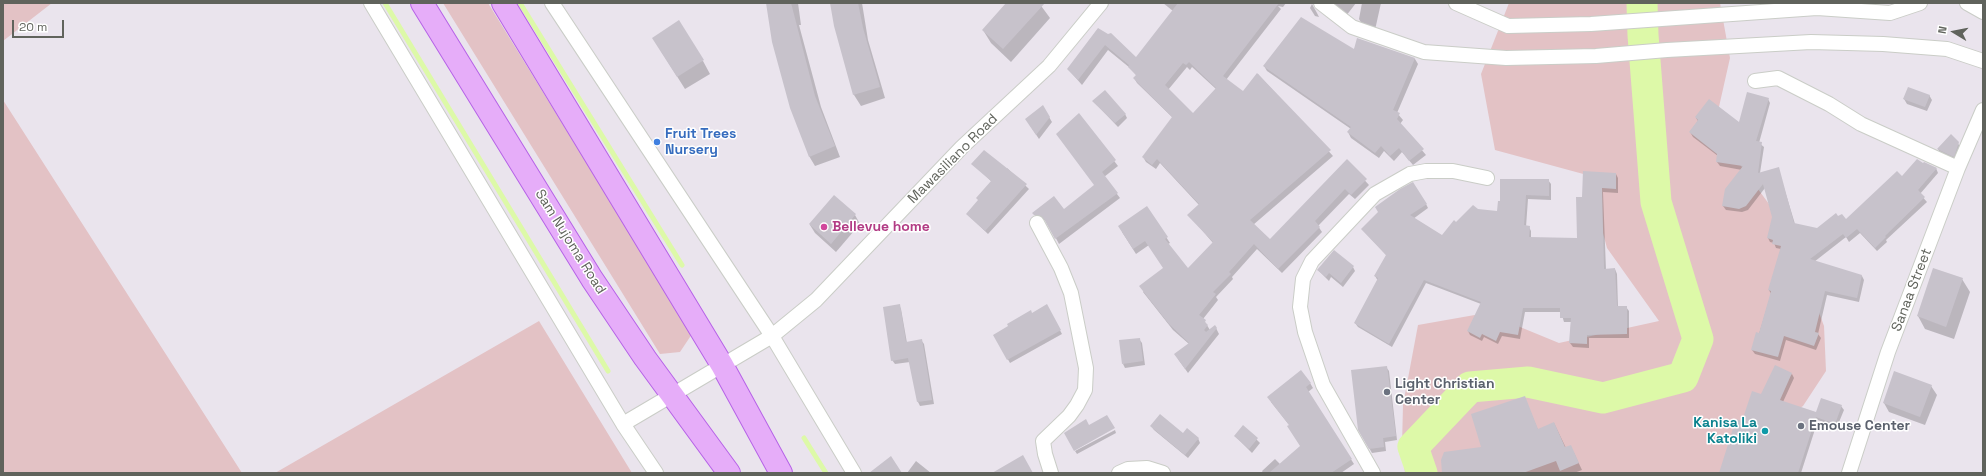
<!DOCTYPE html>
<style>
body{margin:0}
#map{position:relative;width:1986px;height:476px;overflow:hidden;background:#eae4ed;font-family:"Space Grotesk",sans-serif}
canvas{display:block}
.frame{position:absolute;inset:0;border:4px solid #60635c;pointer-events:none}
.north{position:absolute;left:1934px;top:12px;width:40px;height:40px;-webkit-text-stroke:3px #fff;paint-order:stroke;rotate:280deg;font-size:11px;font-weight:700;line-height:16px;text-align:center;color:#60635c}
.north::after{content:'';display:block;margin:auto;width:14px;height:18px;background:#60635c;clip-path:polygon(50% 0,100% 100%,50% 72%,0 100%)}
.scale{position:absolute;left:12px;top:20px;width:52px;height:18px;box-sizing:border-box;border:2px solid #60635c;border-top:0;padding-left:5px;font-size:12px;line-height:14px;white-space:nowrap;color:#60635c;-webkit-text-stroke:3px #fff;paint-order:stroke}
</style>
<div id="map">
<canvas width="1986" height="476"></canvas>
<div class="frame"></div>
<div class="north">N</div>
<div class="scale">20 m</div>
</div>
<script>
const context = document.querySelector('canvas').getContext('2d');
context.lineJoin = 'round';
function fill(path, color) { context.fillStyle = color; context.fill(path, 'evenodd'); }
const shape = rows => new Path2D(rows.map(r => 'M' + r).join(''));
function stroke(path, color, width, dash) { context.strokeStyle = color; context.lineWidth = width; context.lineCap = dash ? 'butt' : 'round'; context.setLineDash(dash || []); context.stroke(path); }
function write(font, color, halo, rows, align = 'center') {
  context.font = font + ' "Space Grotesk",sans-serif'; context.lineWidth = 3; context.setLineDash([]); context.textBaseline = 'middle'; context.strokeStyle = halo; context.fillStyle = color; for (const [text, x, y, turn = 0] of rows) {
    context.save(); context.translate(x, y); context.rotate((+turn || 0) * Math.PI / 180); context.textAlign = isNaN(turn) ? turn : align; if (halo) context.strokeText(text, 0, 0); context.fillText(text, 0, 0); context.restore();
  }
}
fill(shape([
 [3,3,52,3,3,41],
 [443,3,488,3,692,334,680,352,660,354],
 [1509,3,1720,3,1730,58,1714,129,1788,230,1824,326,1826,371,1803,406,1746,444,1735,473,1405,473,1402,446,1403,405,1418,325,1486,313,1559,343,1659,321,1607,248,1587,175,1495,150,1481,74],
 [3,100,242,473,3,473],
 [539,321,632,473,275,473]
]), '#e3c2c5');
fill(shape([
 [767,3,798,3,801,25,799,25,821,107,840,157,815,166,809,156],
 [831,3,862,3,868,40,885,98,861,106,854,95,835,26],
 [1008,3,1039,3,1050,18,1011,62,991,43,983,30],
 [1163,3,1286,3,1283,7,1278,6,1281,9,1226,80,1243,93,1258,74,1333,156,1253,225,1270,241,1347,161,1369,185,1355,199,1349,194,1318,226,1322,232,1282,273,1257,249,1232,277,1233,279,1216,297,1218,300,1203,319,1210,330,1216,328,1219,334,1188,373,1178,359,1189,344,1173,330,1143,292,1164,268,1149,245,1136,254,1122,232,1147,208,1170,243,1168,244,1188,270,1213,243,1189,215,1199,205,1160,163,1156,169,1146,162,1143,157,1173,118,1137,83,1134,78,1137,76,1130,68,1108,50,1082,85,1068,69,1098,29,1136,59,1173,11],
 [1187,67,1190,70,1192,67,1216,89,1193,115,1168,90],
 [1324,3,1356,3,1346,16],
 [1362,3,1381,3,1375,30,1364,28,1359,19],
 [1312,4,1317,13,1319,17,1315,16,1310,8],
 [1358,39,1415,59,1418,64,1397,113,1403,120,1400,124,1426,155,1413,165,1402,152,1394,161,1384,151,1379,158,1351,138,1348,132,1351,129,1267,71,1264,66,1354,50],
 [661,51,703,61,710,74,685,89],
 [1929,95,1932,100,1927,111,1907,104,1904,99],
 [1768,99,1770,103,1759,143,1764,147,1760,173,1778,168,1795,224,1817,229,1846,221,1902,178,1923,164,1936,168,1938,173,1920,194,1927,202,1886,240,1887,242,1877,251,1860,233,1849,242,1846,237,1814,262,1862,276,1864,280,1859,302,1827,295,1818,334,1821,338,1816,350,1786,340,1780,361,1755,354,1752,350,1759,334,1771,294,1769,290,1781,249,1776,248,1774,243,1770,242,1768,238,1773,217,1765,188,1748,210,1742,212,1726,210,1723,206,1742,170,1720,166,1717,162,1718,156,1693,137,1690,132,1698,121,1696,118,1739,123],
 [1094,102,1125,114,1127,118,1118,127],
 [1043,107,1052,122,1039,139,1029,124],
 [1079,115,1118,166,1104,177,1120,198,1059,244,1048,223,1045,220,1038,220,1034,213,1064,210,1095,186],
 [1958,143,1960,148,1956,160,1940,153,1938,149],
 [973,164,1006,170,1007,168,1029,189,988,234,967,214,979,201,992,182],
 [1616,174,1618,178,1618,193,1603,192,1606,270,1615,269,1617,274,1618,307,1626,307,1629,311,1629,338,1589,338,1589,348,1573,347,1570,343,1571,322,1564,322,1561,312,1525,312,1520,339,1502,336,1498,344,1484,337,1482,341,1470,335,1468,331,1481,304,1426,283,1392,347,1358,327,1355,323,1378,281,1375,276,1387,256,1362,229,1426,204,1428,208,1413,219,1443,237,1457,224,1477,210,1498,213,1548,180,1551,184,1551,200,1528,199,1526,227,1529,227,1531,231,1531,238,1579,239,1583,198],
 [855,215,860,224,836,252,815,233,810,225],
 [1353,267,1355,271,1343,287,1331,277,1329,281,1318,270],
 [1934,269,1962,279,1970,292,1954,339,1925,329,1918,316],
 [899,305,901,309,907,343,921,340,924,344,934,404,920,406,918,402,910,362,895,364,892,360],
 [1047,306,1062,334,1010,363,994,335],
 [1139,339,1142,343,1145,365,1125,368,1123,364],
 [1386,367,1389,371,1397,440,1385,442,1386,451,1372,453,1359,430],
 [1792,374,1794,378,1783,402,1817,413,1841,406,1844,410,1837,427,1818,420,1801,473,1720,473,1743,422,1762,395],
 [1310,383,1313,388,1308,392,1354,464,1341,473,1263,473,1262,471,1275,459,1281,465,1301,447,1290,426,1271,402],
 [1931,386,1937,395,1925,425,1889,412,1884,403],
 [1524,397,1538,430,1554,423,1566,448,1574,453,1582,470,1574,473,1443,473,1482,447],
 [1151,426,1198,438,1200,443,1188,458,1154,430],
 [1243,426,1260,443,1252,453,1235,436],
 [1115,430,1116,433,1077,454,1075,451],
 [916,461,931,473,907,473]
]), '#0003');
stroke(shape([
 [385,3,608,371],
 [520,3,682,265],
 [804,438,826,473]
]), '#ddf9a8', 5);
stroke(shape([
 [1422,473,1413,447,1470,387,1528,382,1603,398,1683,377,1698,339,1656,202,1643,35,1642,3]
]), '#ddf9a8', 31);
fill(shape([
 [766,3,791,3,815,96,835,146,809,157,790,108,772,42],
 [830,3,858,3,863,28,880,87,853,95,834,26],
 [1006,3,1045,3,1003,49,982,30],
 [1178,3,1279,3,1223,76,1243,91,1257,73,1331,150,1250,220,1270,239,1347,159,1367,179,1351,195,1345,189,1315,221,1320,227,1278,269,1254,244,1229,272,1231,274,1213,292,1216,294,1199,315,1206,320,1205,322,1208,325,1204,330,1206,332,1215,325,1217,328,1185,369,1174,354,1189,343,1169,324,1139,286,1163,268,1145,241,1133,249,1118,226,1147,206,1168,237,1165,239,1188,268,1213,242,1187,215,1199,204,1157,159,1152,165,1142,157,1172,117,1133,78,1136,75,1128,67,1129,65,1105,45,1078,80,1067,69,1098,28,1108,34,1111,33,1136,57],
 [1189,62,1216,88,1193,113,1165,85,1183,63,1186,65],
 [1301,17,1354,49,1357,38,1415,58,1393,110,1400,113,1397,119,1424,149,1409,161,1399,148,1390,156,1381,146,1375,153,1347,132,1351,127,1263,66],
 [679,20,704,60,677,77,652,38],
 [1908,87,1930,95,1925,107,1903,99],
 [1105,90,1126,114,1115,123,1092,101],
 [1747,92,1769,98,1756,141,1762,142,1758,173,1779,167,1794,223,1817,228,1836,213,1838,216,1842,214,1846,219,1897,171,1902,176,1917,159,1923,163,1924,162,1937,168,1918,190,1925,197,1885,236,1886,237,1875,248,1857,229,1846,238,1843,234,1810,259,1862,275,1857,298,1825,291,1815,332,1819,333,1814,346,1784,336,1778,357,1751,350,1756,332,1759,333,1771,291,1768,290,1781,246,1772,244,1773,240,1767,238,1772,217,1763,184,1746,206,1739,209,1722,206,1725,189,1743,166,1716,162,1717,154,1689,132,1698,120,1695,117,1709,99,1739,122],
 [1043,105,1050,117,1036,135,1025,119],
 [1079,113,1116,160,1102,172,1118,193,1055,239,1044,219,1041,216,1034,215,1032,213,1054,196,1064,209,1094,185,1056,134],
 [1951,134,1959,142,1954,157,1937,149],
 [984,150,1027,184,985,231,966,214,978,200,976,198,991,181,971,164],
 [1583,171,1616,173,1616,189,1602,188,1604,269,1615,268,1617,306,1627,306,1627,334,1587,335,1587,344,1569,343,1571,318,1560,318,1560,308,1523,308,1518,335,1500,332,1496,341,1482,334,1480,338,1467,331,1481,302,1424,280,1389,344,1354,323,1378,278,1374,276,1386,255,1361,229,1378,212,1375,207,1400,189,1413,182,1427,204,1410,215,1442,235,1454,220,1456,222,1473,205,1478,209,1497,211,1498,201,1500,201,1500,179,1549,179,1549,196,1526,195,1524,225,1530,226,1529,237,1577,238,1576,197,1582,197],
 [834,195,856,214,831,244,809,224],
 [1334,250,1354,266,1341,283,1329,273,1326,277,1317,270],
 [1933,268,1963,278,1946,327,1917,316],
 [900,304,906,342,922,339,932,400,917,402,908,358,891,361,883,307],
 [1047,304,1061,330,1007,360,993,335,1008,326,1007,324,1031,310,1032,313],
 [1140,338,1143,361,1122,364,1119,340],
 [1775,365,1792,373,1780,400,1816,412,1821,398,1842,405,1835,424,1816,417,1798,473,1719,473,1736,419,1742,421,1752,391,1761,394],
 [1387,366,1396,436,1383,438,1384,447,1369,449,1358,430,1351,370],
 [1301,370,1311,383,1306,387,1352,459,1331,473,1269,473,1300,446,1287,426,1289,425,1267,397],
 [1894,371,1932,385,1920,417,1883,403],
 [1525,396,1538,429,1554,422,1565,447,1571,445,1579,463,1560,471,1556,461,1523,473,1442,473,1441,460,1444,452,1481,447,1471,414],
 [1160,414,1183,433,1187,428,1199,438,1185,455,1150,426],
 [1107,415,1115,428,1074,451,1064,433,1086,419,1089,425],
 [1243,425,1258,438,1249,449,1234,436],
 [1023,455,1033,473,992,473],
 [891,456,902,473,869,473]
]), '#c7c2cb');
const minor = shape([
 [371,3,623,424,656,473],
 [552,3,772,336,854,473],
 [1321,3,1352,27,1424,52,1506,58,1596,56,1667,50,1811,42,1883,44,1947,49,1983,61],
 [1456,3,1508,26,1591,24,1817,8,1890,13,1920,3],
 [1967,3,1983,12],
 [1755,81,1778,78,1829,104,1861,124,1958,168],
 [1037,223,1061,268,1071,293,1086,368,1085,390,1077,405,1069,416,1043,441,1045,454,1051,473],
 [623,424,772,336,816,300,962,147,1049,66,1101,3],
 [1119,473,1128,469,1147,468,1163,473],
 [1373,473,1323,385,1305,332,1300,307,1303,279,1312,261,1375,194,1410,174,1426,171,1453,171,1487,178],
 [1849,473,1888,352,1958,168,1983,110]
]);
const primary = shape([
 [422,3,592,279,645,358,729,473],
 [503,3,722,365,781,473]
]);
stroke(minor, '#cacdc7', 16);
stroke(primary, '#b663e7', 24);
stroke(minor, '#fff', 14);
stroke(primary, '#e6adf9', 22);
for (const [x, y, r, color] of [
 [657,142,4,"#3f7fe0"],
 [824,227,4,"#d1479c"],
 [1387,392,4,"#6b7280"],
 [1801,426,4,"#6b7280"],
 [1765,431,4,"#0f9aa8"]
]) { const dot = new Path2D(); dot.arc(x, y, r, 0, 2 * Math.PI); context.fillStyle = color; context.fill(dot); stroke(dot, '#fff', 1.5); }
write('bold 14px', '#366cbe', '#fff', [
 ["Fruit Trees",665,134],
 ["Nursery",665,150]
], 'left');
write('14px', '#60635c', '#fff', [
 ["Mawasiliano Road",953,159,-45],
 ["Sam Nujoma Road",570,242,58],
 ["Sanaa Street",1912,290,-69]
]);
write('bold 14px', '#b23c85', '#fff', [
 ["Bellevue home",832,227]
], 'left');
write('bold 14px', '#5b616d', '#fff', [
 ["Light Christian",1395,384],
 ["Center",1395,400],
 ["Emouse Center",1809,426]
], 'left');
write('bold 14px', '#0d838f', '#fff', [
 ["Kanisa La",1757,423],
 ["Katoliki",1757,439]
], 'right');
</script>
